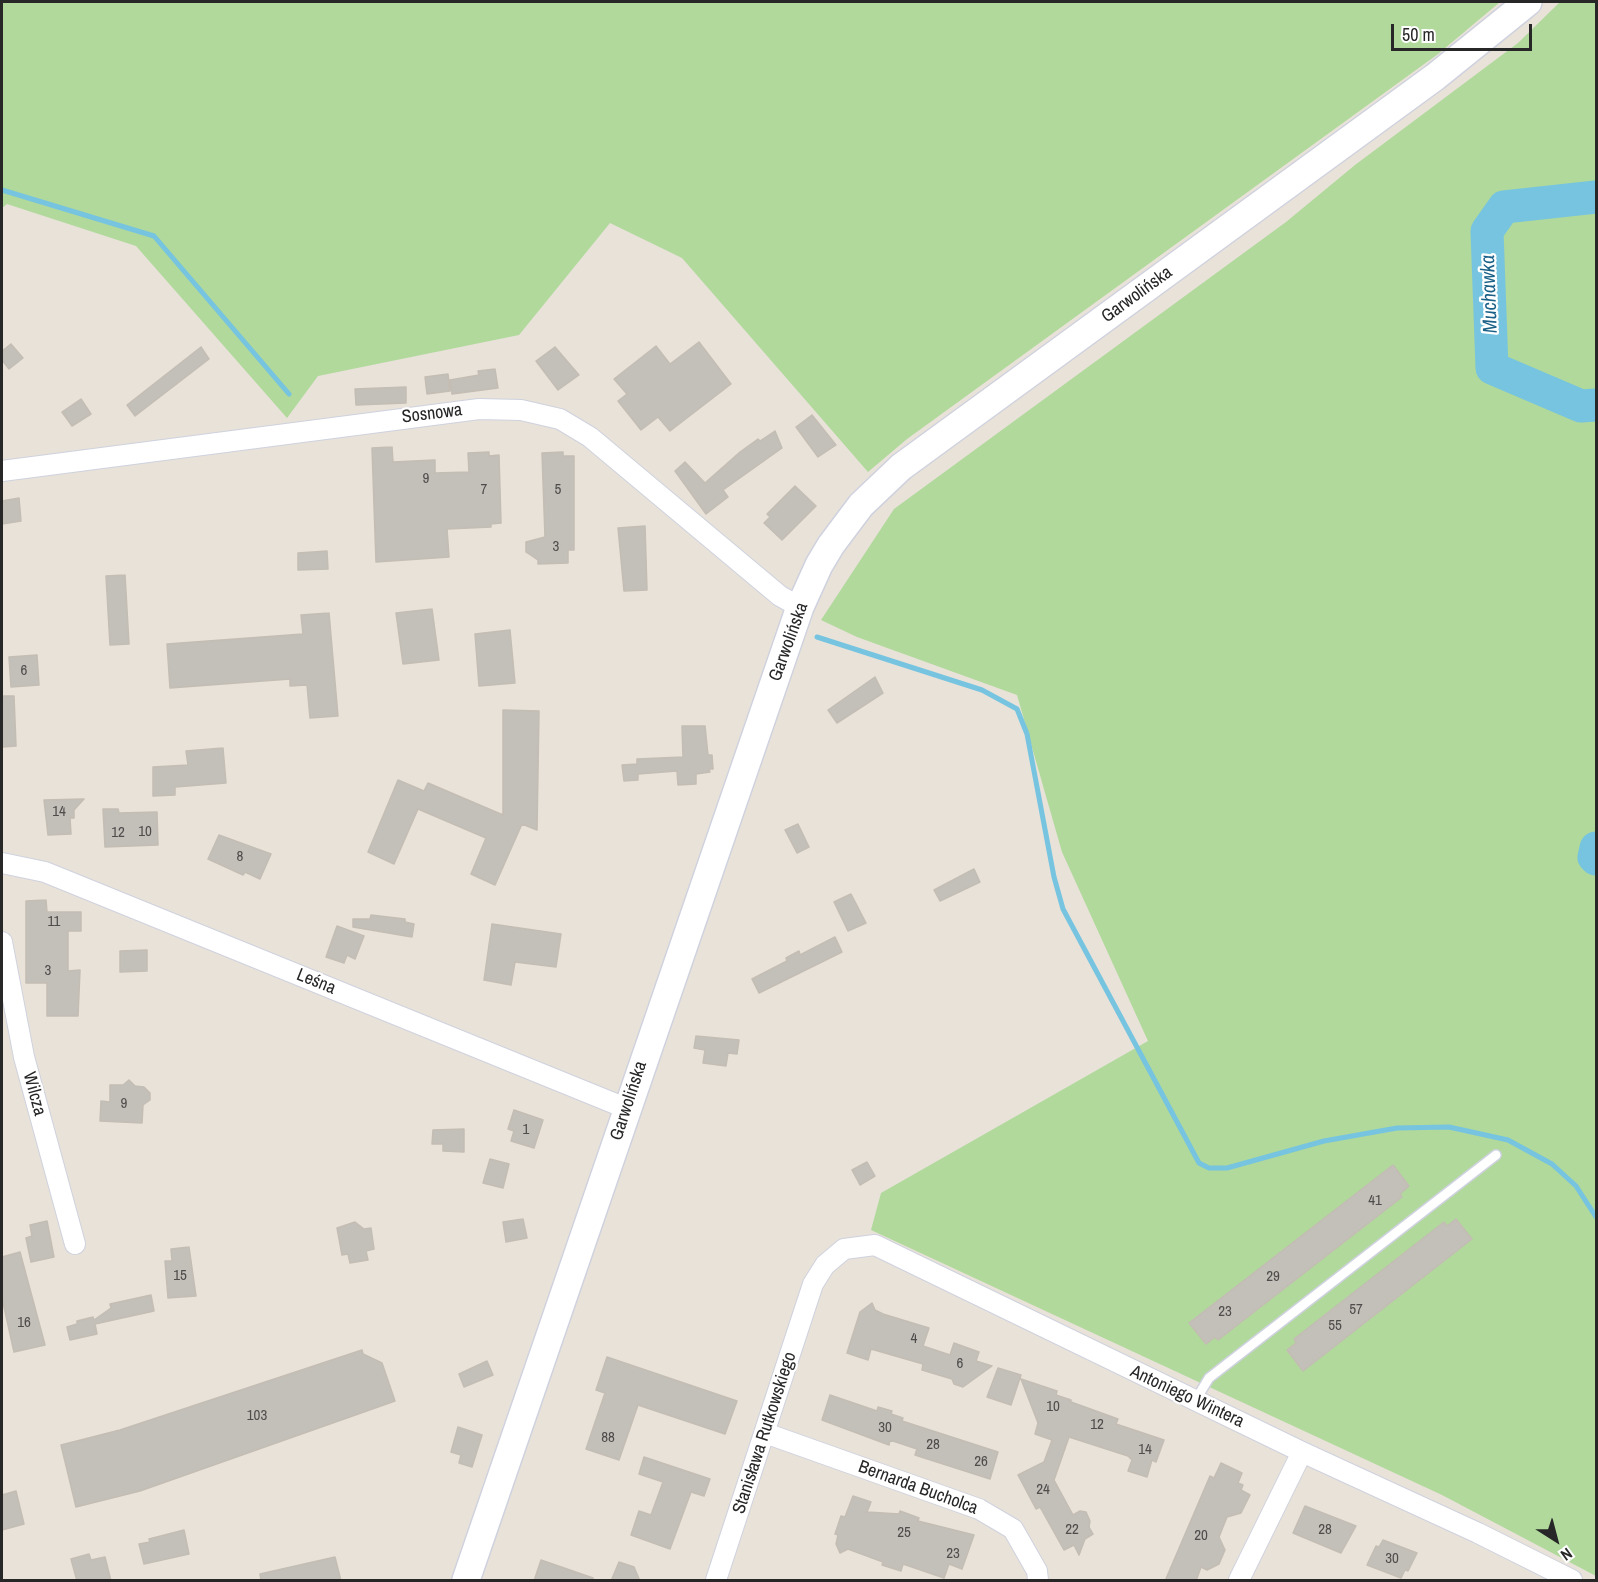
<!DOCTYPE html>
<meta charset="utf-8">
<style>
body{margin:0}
#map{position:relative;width:1598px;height:1582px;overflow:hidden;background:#e8e2d9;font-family:"Archivo Narrow",sans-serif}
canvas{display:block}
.frame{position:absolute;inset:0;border:3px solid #272727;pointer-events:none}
.north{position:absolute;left:1526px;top:1510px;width:60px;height:60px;-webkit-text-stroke:4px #fff;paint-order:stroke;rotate:144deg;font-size:16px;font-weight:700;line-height:24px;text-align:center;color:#272727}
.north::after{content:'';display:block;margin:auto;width:21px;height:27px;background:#272727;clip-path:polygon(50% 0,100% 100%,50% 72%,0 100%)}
.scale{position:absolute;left:1391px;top:24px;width:141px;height:27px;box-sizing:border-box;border:3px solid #272727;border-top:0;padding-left:8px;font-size:18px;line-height:21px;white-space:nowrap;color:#272727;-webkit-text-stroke:4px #fff;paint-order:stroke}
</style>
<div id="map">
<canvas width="1598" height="1582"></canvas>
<div class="frame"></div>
<div class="north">N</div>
<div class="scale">50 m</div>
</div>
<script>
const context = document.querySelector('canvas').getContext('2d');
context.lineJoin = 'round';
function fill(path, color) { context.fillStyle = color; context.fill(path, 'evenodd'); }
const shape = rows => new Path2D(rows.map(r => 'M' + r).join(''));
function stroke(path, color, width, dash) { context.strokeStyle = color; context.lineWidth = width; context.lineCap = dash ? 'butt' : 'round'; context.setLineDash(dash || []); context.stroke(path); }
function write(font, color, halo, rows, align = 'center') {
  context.font = font + ' "Archivo Narrow",sans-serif'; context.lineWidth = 4.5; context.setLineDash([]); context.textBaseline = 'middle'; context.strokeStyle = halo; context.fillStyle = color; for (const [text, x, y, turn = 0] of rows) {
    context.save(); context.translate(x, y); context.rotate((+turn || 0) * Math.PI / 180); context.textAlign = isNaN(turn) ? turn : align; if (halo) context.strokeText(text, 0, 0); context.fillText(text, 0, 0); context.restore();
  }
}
fill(shape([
 [2,2,1500,2,1438,54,907,439,868,472,682,258,610,223,519,335,318,376,287,418,136,246,7,204,2,208],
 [1560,2,1596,2,1596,1576,1442,1495,871,1230,881,1193,1148,1041,1062,852,1017,695,857,637,821,620,894,509,1286,222,1355,165,1518,43]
]), '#b0d99b');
stroke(shape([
 [2,190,154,236,289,394],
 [817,637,982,690,1017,709,1027,734,1054,877,1063,909,1199,1163,1209,1168,1227,1168,1324,1141,1397,1128,1449,1127,1508,1140,1552,1164,1576,1186,1596,1217]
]), '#76c4e0', 5);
stroke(shape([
 [1596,197,1504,207,1487,231,1492,368,1581,406,1596,405],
 [1596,848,1594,857,1596,859]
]), '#76c4e0', 33);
const building = shape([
 [699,342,731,384,670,431,658,417,641,430,618,401,627,394,614,379,656,346,670,364,699,342],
 [11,344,23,358,9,369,2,360,2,351,11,344],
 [201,347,209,359,135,416,127,405,201,347],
 [555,347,579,375,558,390,536,361,555,347],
 [495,369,498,388,452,394,450,380,479,375,478,371,495,369],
 [448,374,450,391,427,394,425,377,448,374],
 [406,387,406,403,356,405,355,389,406,387],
 [81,399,91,414,72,426,62,412,81,399],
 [812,415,836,445,818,457,796,427,812,415],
 [775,431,782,448,723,490,728,497,706,514,675,471,685,462,705,483,740,452,758,439,760,441,775,431],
 [392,447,393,462,435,460,435,473,469,472,468,453,489,452,489,456,499,455,501,523,491,524,491,527,447,529,449,557,376,562,372,448,392,447],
 [563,452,563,456,574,456,574,550,568,550,568,563,538,564,538,560,526,552,526,542,545,537,542,453,563,452],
 [795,486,816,506,782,540,764,523,770,517,767,514,795,486],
 [19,498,21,521,2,524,2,501,19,498],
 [645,526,647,590,624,591,618,528,645,526],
 [327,551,328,569,298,570,298,553,327,551],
 [125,575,129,644,110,645,106,576,125,575],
 [432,609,439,660,403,664,396,613,432,609],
 [329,613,338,716,310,718,307,685,290,686,290,679,170,688,167,644,303,634,301,615,329,613],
 [510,630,515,683,479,686,475,634,510,630],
 [37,655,39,685,11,687,9,657,37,655],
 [875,677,883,693,837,723,828,710,875,677],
 [2,696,14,696,16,746,2,747,2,696],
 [503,710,539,711,537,830,522,824,495,885,471,874,486,838,418,809,394,864,368,852,398,780,424,791,428,783,503,815,503,710],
 [682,726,705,726,708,755,712,755,713,769,709,769,710,772,696,774,696,784,678,785,677,771,638,774,638,780,624,781,622,765,637,764,637,759,683,757,682,726],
 [223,748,226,783,175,787,175,795,153,796,153,767,188,765,186,751,223,748],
 [84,799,74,810,74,818,70,818,71,834,48,835,44,800,84,799],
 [103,809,118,809,119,813,157,812,158,845,105,847,103,809],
 [798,824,809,847,797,853,785,830,798,824],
 [219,835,271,854,260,879,245,872,243,875,208,859,219,835],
 [974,869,980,882,940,901,934,890,974,869],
 [851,894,866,923,848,931,834,902,851,894],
 [46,900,47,912,81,912,81,931,68,931,68,971,80,970,78,1016,47,1016,47,983,26,983,26,901,46,900],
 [371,915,405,919,405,922,414,924,412,937,353,927,353,919,370,919,371,915],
 [492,924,561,934,556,967,515,962,511,985,484,980,492,924],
 [337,926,364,936,355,959,347,955,344,963,326,957,337,926],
 [835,937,842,952,759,993,752,979,787,961,786,958,799,951,800,955,835,937],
 [147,950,147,971,120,972,120,951,147,950],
 [696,1036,739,1040,737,1054,728,1053,726,1066,703,1063,705,1050,694,1048,696,1036],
 [129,1080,135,1086,144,1087,150,1093,150,1100,143,1105,142,1123,100,1121,101,1101,110,1102,110,1085,123,1085,129,1080],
 [514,1110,543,1120,534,1148,511,1141,514,1131,508,1129,514,1110],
 [464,1129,464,1152,443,1151,443,1144,432,1144,433,1130,464,1129],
 [490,1159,509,1164,503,1188,483,1183,490,1159],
 [867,1162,875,1176,860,1185,852,1170,867,1162],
 [1393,1165,1409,1186,1400,1194,1402,1197,1218,1340,1215,1337,1206,1344,1189,1323,1393,1165],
 [523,1219,527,1238,506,1242,503,1222,523,1219],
 [1456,1219,1472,1239,1303,1371,1287,1350,1296,1343,1294,1339,1444,1222,1447,1226,1456,1219],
 [47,1221,54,1257,31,1262,26,1238,32,1236,30,1225,47,1221],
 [355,1222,364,1229,371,1228,374,1249,366,1251,368,1260,350,1263,348,1254,342,1255,337,1228,355,1222],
 [189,1247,196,1296,168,1298,165,1261,172,1261,171,1249,189,1247],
 [20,1252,45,1345,14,1352,2,1298,2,1257,20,1252],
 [151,1295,154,1311,95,1324,97,1334,70,1340,67,1327,77,1324,77,1321,93,1317,94,1320,111,1308,110,1304,151,1295],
 [872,1303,875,1310,883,1314,929,1328,923,1346,950,1355,954,1343,979,1352,976,1361,992,1366,963,1387,954,1384,952,1379,922,1370,923,1364,871,1349,868,1360,847,1353,860,1312,872,1303],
 [362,1350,363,1354,382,1363,395,1401,140,1491,76,1507,61,1445,120,1430,362,1350],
 [607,1357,737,1401,725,1434,638,1405,619,1460,586,1449,605,1393,596,1390,607,1357],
 [487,1361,493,1375,464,1387,459,1374,487,1361],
 [998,1368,1021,1375,1011,1405,987,1397,998,1368],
 [1021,1379,1057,1391,1056,1395,1071,1400,1071,1402,1118,1419,1116,1424,1164,1440,1156,1462,1152,1460,1147,1477,1128,1471,1132,1460,1128,1456,1069,1437,1054,1480,1073,1515,1080,1511,1086,1512,1090,1521,1089,1527,1093,1534,1085,1539,1079,1555,1074,1545,1064,1550,1040,1507,1036,1509,1018,1475,1044,1462,1052,1440,1035,1434,1038,1423,1021,1379],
 [830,1395,877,1411,878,1407,892,1411,891,1414,903,1418,902,1421,998,1452,990,1479,915,1455,917,1449,890,1440,889,1445,822,1420,830,1395],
 [458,1427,482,1435,472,1467,459,1463,461,1455,451,1452,458,1427],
 [644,1457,710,1479,704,1496,691,1492,670,1549,631,1535,639,1511,651,1515,663,1482,639,1474,644,1457],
 [1221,1463,1242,1473,1238,1483,1243,1485,1241,1490,1250,1495,1241,1513,1227,1517,1219,1537,1225,1550,1219,1564,1207,1570,1201,1567,1196,1581,1165,1581,1210,1476,1214,1478,1221,1463],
 [16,1491,24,1524,2,1530,2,1495,16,1491],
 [853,1496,871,1502,867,1512,899,1514,900,1511,919,1518,918,1521,974,1535,962,1569,949,1564,944,1578,903,1564,901,1571,882,1565,883,1562,848,1549,840,1553,836,1544,838,1535,835,1534,841,1516,845,1517,853,1496],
 [1305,1506,1356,1526,1341,1553,1293,1533,1305,1506],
 [184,1530,189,1554,144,1564,139,1544,150,1542,149,1539,184,1530],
 [1383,1540,1417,1553,1408,1571,1405,1570,1401,1578,1367,1565,1376,1546,1379,1547,1383,1540],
 [89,1554,91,1560,105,1557,111,1581,77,1581,71,1559,89,1554],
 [335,1557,341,1581,261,1581,260,1574,335,1557],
 [541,1560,593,1578,593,1581,534,1581,541,1560],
 [619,1562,634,1567,640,1581,611,1581,619,1562]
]);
fill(building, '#c3bfb9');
stroke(building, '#c3bdb4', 1.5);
const lane = shape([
 [1195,1401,1209,1378,1496,1155]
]);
const street = shape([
 [2,471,479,409,521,410,560,419,590,437,780,596,800,607],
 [2,863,45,872,628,1109],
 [2,942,24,1057,75,1244],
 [765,1433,979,1509,1013,1529,1037,1571,1038,1580],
 [716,1580,813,1284,825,1265,844,1249,875,1245,1302,1452,1478,1533,1572,1580],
 [1239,1580,1302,1452]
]);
const secondary = shape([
 [466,1580,800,607,819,565,831,545,861,505,901,467,1435,77,1528,2]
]);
stroke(lane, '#cfd2de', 12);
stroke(street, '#cfd2de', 22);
stroke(secondary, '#cfd2de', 30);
stroke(lane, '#fff', 9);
stroke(street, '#fff', 20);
stroke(secondary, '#fff', 27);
write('15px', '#4e4d4c', null, [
 ["9",426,479],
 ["7",484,490],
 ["5",558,490],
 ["3",556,547],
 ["6",24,671],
 ["14",59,812],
 ["10",145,832],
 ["12",118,833],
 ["8",240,857],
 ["11",54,922],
 ["3",48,971],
 ["9",124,1104],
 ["1",526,1130],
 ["41",1375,1201],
 ["15",180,1276],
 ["29",1273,1277],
 ["57",1356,1310],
 ["23",1225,1312],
 ["16",24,1323],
 ["55",1335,1326],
 ["4",914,1339],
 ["6",960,1364],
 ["10",1053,1407],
 ["103",257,1416],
 ["12",1097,1425],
 ["30",885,1428],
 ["88",608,1438],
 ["28",933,1445],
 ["14",1145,1450],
 ["26",981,1462],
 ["24",1043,1490],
 ["22",1072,1530],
 ["28",1325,1530],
 ["25",904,1533],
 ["20",1201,1536],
 ["23",953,1554],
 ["30",1392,1559]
]);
write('18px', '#272727', '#fff', [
 ["Garwolińska",1137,295,-36],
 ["Sosnowa",432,414,-7],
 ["Garwolińska",789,642,-70],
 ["Leśna",316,982,22],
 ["Wilcza",34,1094,75],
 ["Garwolińska",629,1101,-72],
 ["Antoniego Wintera",1187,1397,25],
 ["Stanisława Rutkowskiego",765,1433,-72],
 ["Bernarda Bucholca",918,1488,20]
]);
write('italic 20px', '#1b6187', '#fff', [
 ["Muchawka",1490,294,-92]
]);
</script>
